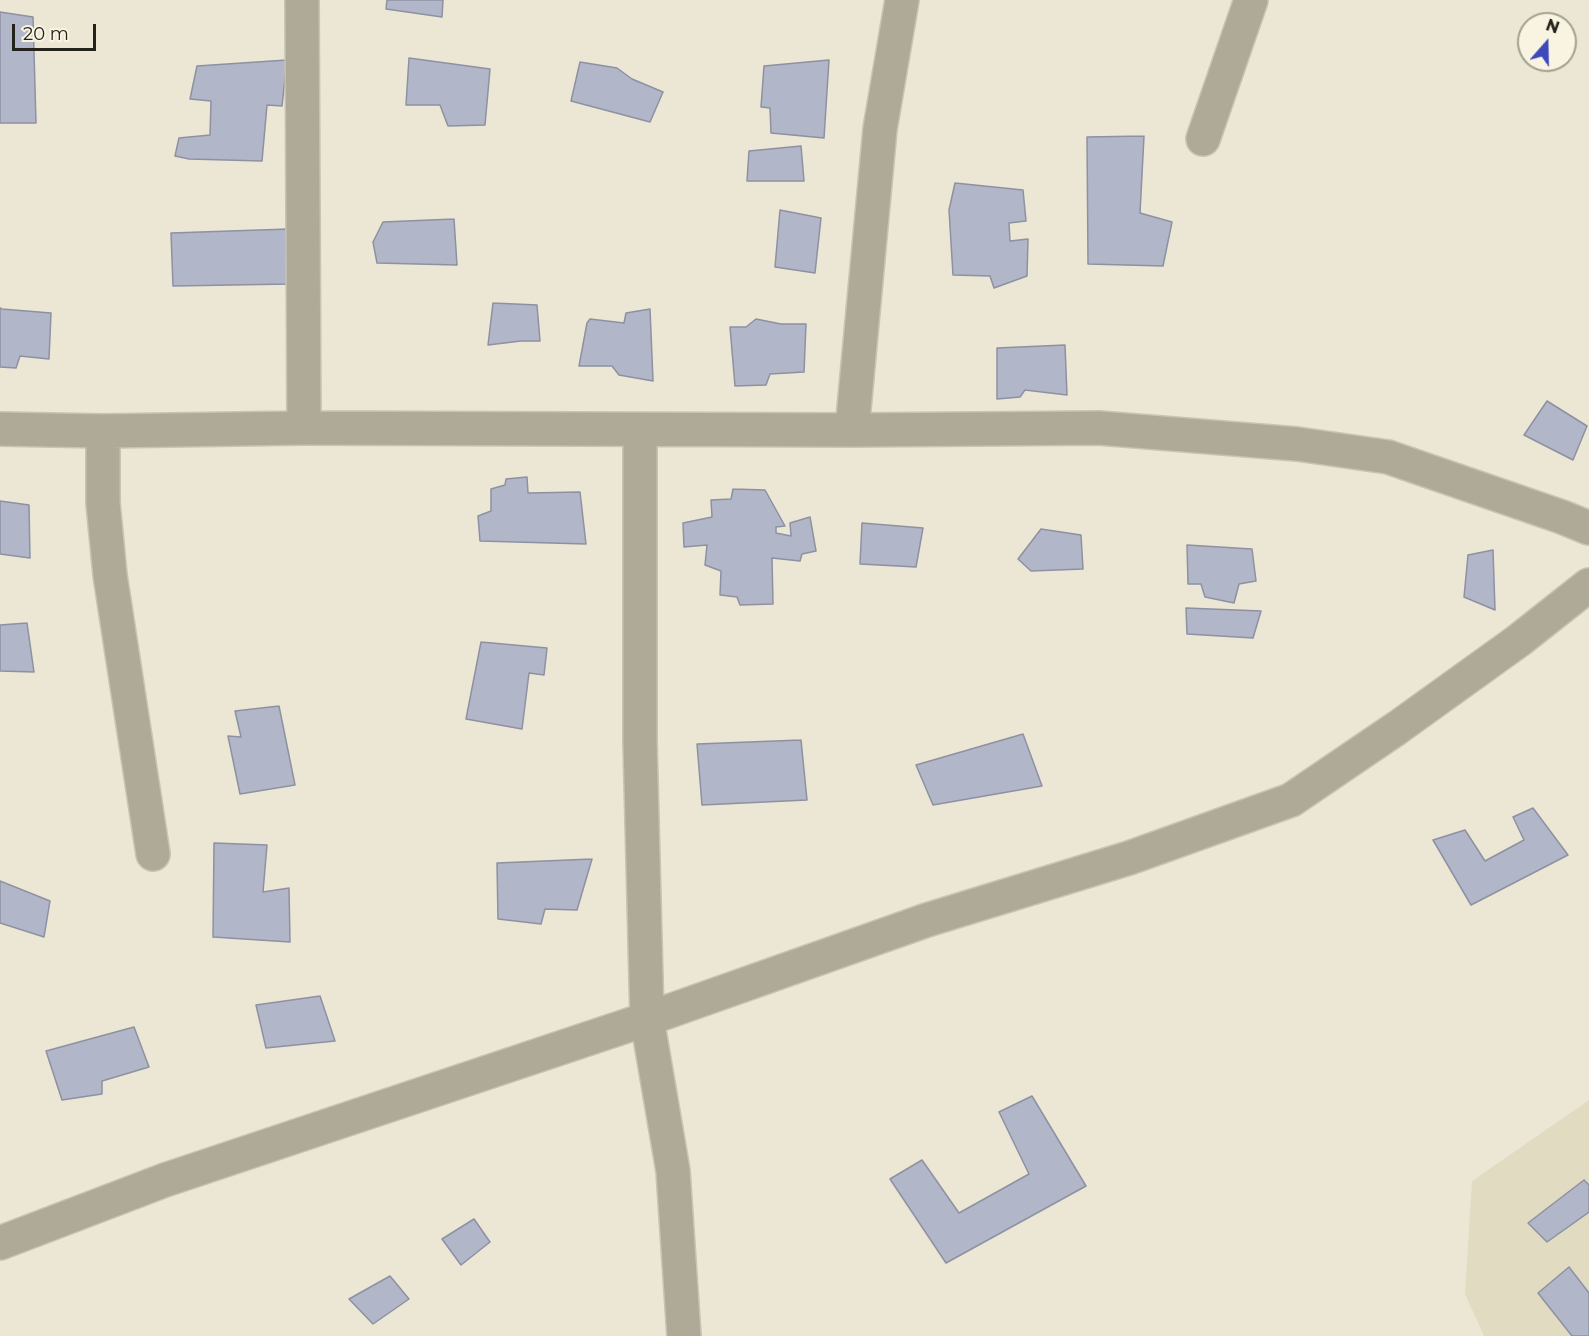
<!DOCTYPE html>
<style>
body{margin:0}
#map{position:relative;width:1589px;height:1336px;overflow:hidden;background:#ebe7d4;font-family:Montserrat,sans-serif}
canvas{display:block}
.north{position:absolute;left:1517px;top:12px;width:60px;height:60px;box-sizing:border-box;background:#f8f4e1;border:2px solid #a3a092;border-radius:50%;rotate:20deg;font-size:16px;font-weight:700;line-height:24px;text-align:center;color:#23221b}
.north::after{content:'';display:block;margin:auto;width:21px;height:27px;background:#3d48bc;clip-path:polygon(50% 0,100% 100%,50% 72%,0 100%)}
.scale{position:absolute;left:12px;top:24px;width:84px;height:27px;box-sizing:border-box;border:3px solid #23221b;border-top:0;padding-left:8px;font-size:18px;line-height:21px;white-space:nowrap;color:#23221b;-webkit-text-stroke:4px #f8f4e1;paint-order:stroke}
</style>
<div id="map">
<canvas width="1589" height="1336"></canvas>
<div class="north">N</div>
<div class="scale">20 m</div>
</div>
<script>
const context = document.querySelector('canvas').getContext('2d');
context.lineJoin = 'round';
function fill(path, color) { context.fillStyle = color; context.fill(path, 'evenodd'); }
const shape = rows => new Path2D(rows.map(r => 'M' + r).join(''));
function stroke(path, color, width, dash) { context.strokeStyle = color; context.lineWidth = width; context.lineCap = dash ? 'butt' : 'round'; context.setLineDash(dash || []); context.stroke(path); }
fill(shape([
 [1589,1100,1589,1336,1484,1336,1465,1294,1472,1181]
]), '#e1dbc2');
const building = shape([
 [387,0,443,0,442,17,386,9,387,0],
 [0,12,33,17,36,123,0,123,0,12],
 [409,58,490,69,485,125,448,126,440,105,406,105,409,58],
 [287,60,282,106,267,105,262,161,189,159,175,156,179,138,210,135,211,101,190,99,197,66,287,60],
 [829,60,824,138,771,133,770,108,761,107,764,66,829,60],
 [580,62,617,68,632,79,663,92,650,122,571,101,580,62],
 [1144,136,1140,213,1172,222,1163,266,1088,264,1087,137,1144,136],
 [801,146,804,181,747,181,749,151,801,146],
 [955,183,1023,190,1026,221,1009,223,1010,241,1028,239,1027,276,994,288,990,276,953,275,949,210,955,183],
 [780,210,821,218,815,273,775,267,780,210],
 [454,219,457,265,377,263,373,242,383,222,454,219],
 [289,229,290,284,173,286,171,233,289,229],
 [493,303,537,305,540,341,521,341,488,345,493,303],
 [0,308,2,309,51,313,49,359,20,356,16,368,0,367,0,308],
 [650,309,653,381,619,375,612,366,579,366,587,323,590,319,624,323,626,313,650,309],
 [756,319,781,324,806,324,804,372,770,374,766,385,735,386,730,327,746,327,756,319],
 [1065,345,1067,395,1025,390,1020,397,997,399,997,348,1065,345],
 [1547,401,1587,426,1573,460,1524,435,1547,401],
 [527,477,528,493,580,492,586,544,480,541,478,516,491,511,491,489,505,485,506,479,527,477],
 [733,489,765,490,785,526,776,527,776,533,791,536,790,523,810,517,816,551,802,554,800,561,772,558,773,604,740,605,737,597,720,595,721,571,705,565,707,545,684,547,683,523,712,517,711,500,731,499,733,489],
 [0,501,29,505,30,558,0,554,0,501],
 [862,523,923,528,916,567,860,564,862,523],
 [1041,529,1081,535,1083,569,1031,571,1018,559,1041,529],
 [1187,545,1252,549,1256,581,1239,584,1234,603,1205,597,1201,584,1188,584,1187,545],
 [1493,550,1495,610,1464,597,1468,555,1493,550],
 [1186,608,1261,611,1253,638,1187,634,1186,608],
 [27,623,34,672,0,671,0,625,27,623],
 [481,642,547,648,544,675,529,673,522,729,466,719,481,642],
 [279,706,295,785,240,794,228,736,241,737,235,711,279,706],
 [1023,734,1042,786,933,805,916,765,1023,734],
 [801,740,807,800,702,805,697,744,801,740],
 [1533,808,1568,855,1471,905,1433,840,1465,830,1485,861,1524,840,1513,817,1533,808],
 [214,843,267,845,263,892,289,888,290,942,213,937,214,843],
 [592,859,577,910,545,909,541,924,498,919,497,863,592,859],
 [0,881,50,901,44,937,0,923,0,881],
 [320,996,335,1041,266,1048,256,1005,320,996],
 [134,1027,149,1067,102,1081,102,1094,62,1100,46,1051,134,1027],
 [1032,1096,1086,1186,946,1263,890,1179,922,1160,959,1213,1029,1174,999,1112,1032,1096],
 [1584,1180,1589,1185,1589,1212,1547,1242,1528,1223,1584,1180],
 [474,1219,490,1242,461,1265,442,1239,474,1219],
 [1569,1267,1589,1293,1589,1336,1572,1336,1538,1293,1569,1267],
 [390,1276,409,1299,373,1324,349,1299,390,1276]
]);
fill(building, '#b1b6c8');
stroke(building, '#8d91a2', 1.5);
const minor = shape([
 [302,0,304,428],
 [1203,139,1251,0],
 [0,429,103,431,304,428,852,430,1099,428,1297,444,1388,457,1562,517,1589,528],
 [640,430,640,742,647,1019,673,1171,684,1336],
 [852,430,880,129,902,0],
 [103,431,103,503,110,575,153,854],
 [0,1243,165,1180,647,1019,927,920,1129,858,1291,800,1397,728,1518,641,1589,585]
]);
stroke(minor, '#c7c4b3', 36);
stroke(minor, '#aeaa97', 33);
</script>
